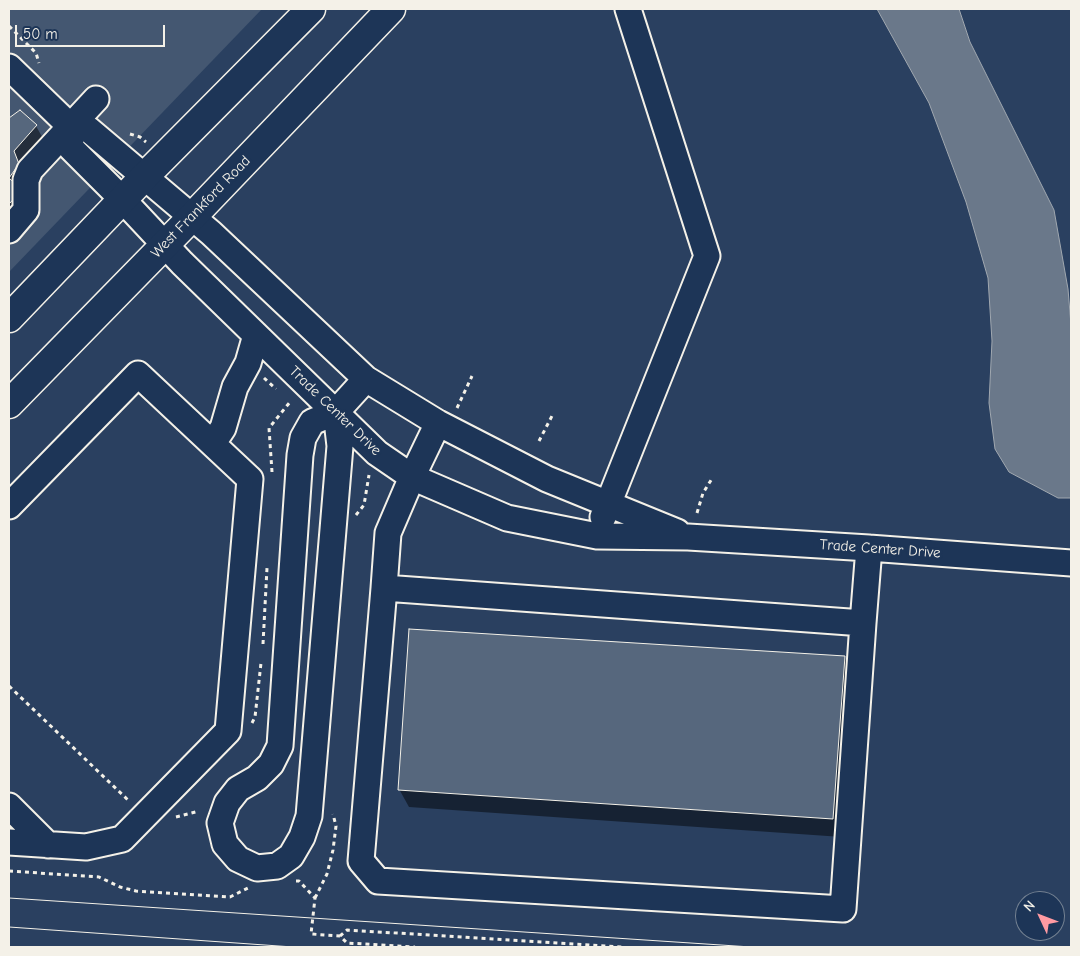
<!DOCTYPE html>
<style>
body{margin:0}
#map{position:relative;width:1080px;height:956px;overflow:hidden;background:#2a4060;font-family:"Comic Neue",sans-serif}
canvas{display:block}
.frame{position:absolute;inset:0;border:10px solid #f4f1e8;pointer-events:none}
.north{position:absolute;left:1015px;top:891px;width:50px;height:50px;box-sizing:border-box;background:#1d3557;border:1px solid #738091;border-radius:50%;rotate:313deg;font-size:14px;font-weight:700;line-height:20px;text-align:center;color:#f4f1e8}
.north::after{content:'';display:block;margin:auto;width:18px;height:22px;background:#ff9aa2;clip-path:polygon(50% 0,100% 100%,50% 72%,0 100%)}
.scale{position:absolute;left:15px;top:25px;width:150px;height:22px;box-sizing:border-box;border:2px solid #f4f1e8;border-top:0;padding-left:6px;font-size:15px;line-height:18px;white-space:nowrap;color:#f4f1e8;-webkit-text-stroke:4px #1d3557;paint-order:stroke}
</style>
<div id="map">
<canvas width="1080" height="956"></canvas>
<div class="frame"></div>
<div class="north">N</div>
<div class="scale">50 m</div>
</div>
<script>
const context = document.querySelector('canvas').getContext('2d');
context.lineJoin = 'round';
function fill(path, color) { context.fillStyle = color; context.fill(path, 'evenodd'); }
const shape = rows => new Path2D(rows.map(r => 'M' + r).join(''));
function stroke(path, color, width, dash) { context.strokeStyle = color; context.lineWidth = width; context.lineCap = dash ? 'butt' : 'round'; context.setLineDash(dash || []); context.stroke(path); }
function write(font, color, halo, rows, align = 'center') {
  context.font = font + ' "Comic Neue",sans-serif'; context.lineWidth = 5; context.setLineDash([]); context.textBaseline = 'middle'; context.strokeStyle = halo; context.fillStyle = color; for (const [text, x, y, turn = 0] of rows) {
    context.save(); context.translate(x, y); context.rotate((+turn || 0) * Math.PI / 180); context.textAlign = isNaN(turn) ? turn : align; if (halo) context.strokeText(text, 0, 0); context.fillText(text, 0, 0); context.restore();
  }
}
fill(shape([
 [9,9,262,9,9,272]
]), '#445771');
const water = shape([
 [877,9,959,9,970,42,1054,210,1068,289,1071,325,1071,498,1058,498,1009,472,995,449,989,403,992,341,988,278,966,202,929,103,877,9]
]);
fill(water, '#6a788a');
stroke(water, '#a1a8b0', 1);
fill(shape([
 [20,112,36,126,50,151,28,177,36,216,9,245,9,119],
 [844,657,855,675,842,837,409,807,399,789]
]), '#0007');
const building = shape([
 [20,110,37,125,14,151,19,164,9,178,22,190,9,204,9,118,20,110],
 [409,629,845,656,833,819,398,790,409,629]
]);
fill(building, '#56677d');
stroke(building, '#f4f1e8', 1);
const minor = shape([
 [9,67,70,126,88,129,211,233,366,379,438,423,547,479,677,532],
 [70,126,71,148,123,200,182,263,377,453,412,477,507,518,597,536,688,537,869,548,1071,563],
 [9,230,26,210,26,180,30,170,96,99],
 [336,412,340,446,309,816,302,837,291,856,277,866,257,868,238,859,225,844,220,823,227,803,238,789,257,778,271,764,280,746,300,455,303,438,312,422,336,412,366,379],
 [438,423,412,477,388,533,384,588,863,623,869,548],
 [213,443,223,428,235,387,248,363,256,335],
 [9,506,138,374,250,479,228,731,122,839,86,847,9,842],
 [603,517,707,256,628,9],
 [384,588,361,861,378,881,843,909,863,623],
 [9,806,48,845]
]);
const major = shape([
 [9,318,145,176,311,9],
 [9,404,192,217,391,9]
]);
stroke(minor, '#f4f1e8', 29);
stroke(major, '#f4f1e8', 31);
stroke(shape([
 [9,26,36,53,39,63],
 [130,134,140,137,146,142],
 [264,378,276,389],
 [457,408,472,376],
 [539,441,553,414],
 [272,472,269,428,290,402],
 [697,513,703,493,713,477],
 [356,515,364,505,369,475],
 [263,644,267,568],
 [9,686,129,801],
 [252,723,255,717,261,663],
 [176,817,199,811],
 [9,871,99,877,120,887,136,891,230,897,248,888],
 [296,881,299,881,315,898,311,934,340,936,347,943,415,947],
 [315,898,327,874,333,850,336,826,333,814],
 [340,936,347,930,623,947]
]), '#f4f1e8', 3, [4, 4]);
stroke(minor, '#1d3557', 25);
stroke(major, '#1d3557', 28);
stroke(shape([
 [9,898,751,947],
 [9,927,293,947]
]), '#f4f1e8', 1);
write('15px', '#f4f1e8', '#1d3557', [
 ["West Frankford Road",201,207,-46],
 ["Trade Center Drive",335,411,44],
 ["Trade Center Drive",880,549,4]
]);
</script>
